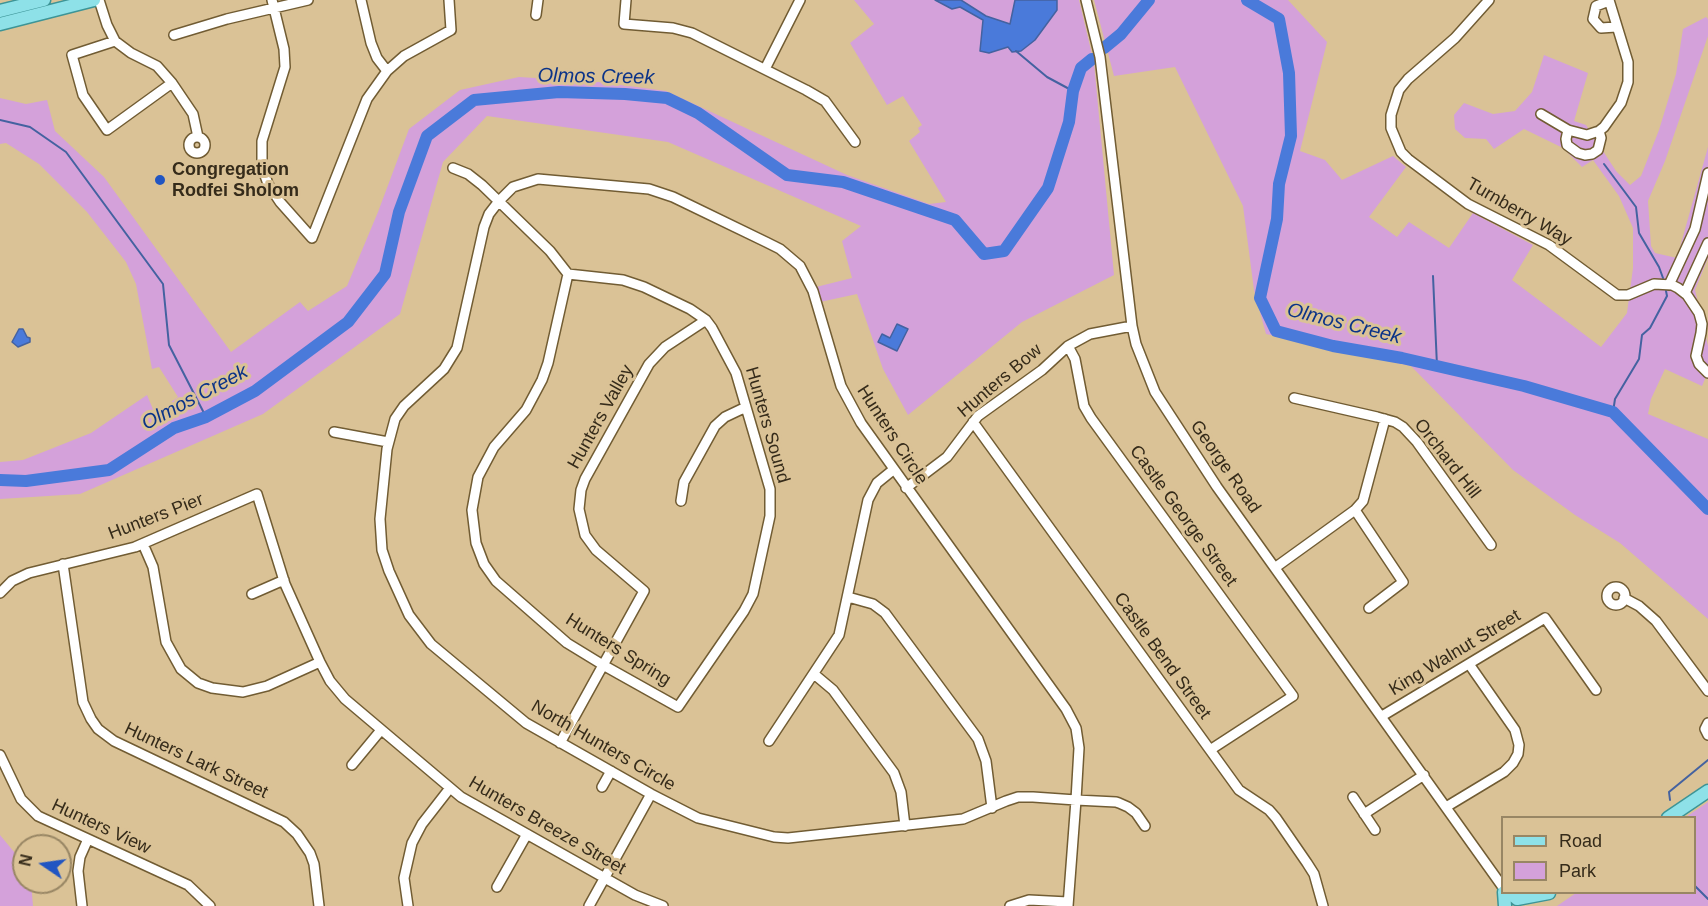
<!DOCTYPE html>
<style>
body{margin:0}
#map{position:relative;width:1708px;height:906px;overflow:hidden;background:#dac296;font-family:Helvetica,sans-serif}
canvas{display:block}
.legend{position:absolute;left:1501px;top:816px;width:195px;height:78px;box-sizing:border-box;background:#dac296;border:2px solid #988664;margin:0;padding:8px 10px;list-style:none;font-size:18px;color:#352b1a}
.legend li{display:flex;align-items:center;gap:12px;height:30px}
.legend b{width:30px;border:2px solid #988664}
.north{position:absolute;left:12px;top:834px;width:60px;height:60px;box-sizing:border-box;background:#dac296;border:2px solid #988664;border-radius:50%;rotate:283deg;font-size:16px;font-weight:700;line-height:24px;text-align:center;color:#352b1a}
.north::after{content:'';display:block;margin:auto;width:21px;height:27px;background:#2155c2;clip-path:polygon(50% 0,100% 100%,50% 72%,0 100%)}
</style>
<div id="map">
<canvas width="1708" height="906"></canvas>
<ul class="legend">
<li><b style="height:8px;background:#8ee1e8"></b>Road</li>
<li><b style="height:16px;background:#d4a1da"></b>Park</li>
</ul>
<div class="north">N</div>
</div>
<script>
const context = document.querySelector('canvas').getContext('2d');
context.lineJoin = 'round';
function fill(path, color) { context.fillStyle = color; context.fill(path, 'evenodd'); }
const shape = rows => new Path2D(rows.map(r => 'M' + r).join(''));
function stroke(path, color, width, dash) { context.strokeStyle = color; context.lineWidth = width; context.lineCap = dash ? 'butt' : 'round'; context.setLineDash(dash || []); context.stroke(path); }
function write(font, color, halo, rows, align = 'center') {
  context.font = font + ' Helvetica,sans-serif'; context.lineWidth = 6; context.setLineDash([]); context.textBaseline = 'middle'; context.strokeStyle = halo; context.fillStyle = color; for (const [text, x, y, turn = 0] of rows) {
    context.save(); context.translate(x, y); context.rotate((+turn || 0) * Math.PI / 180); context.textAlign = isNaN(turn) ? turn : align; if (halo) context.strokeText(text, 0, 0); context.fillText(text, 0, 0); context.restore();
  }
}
fill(shape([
 [854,0,935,0,952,9,959,7,983,20,983,31,989,53,1035,40,1057,10,1057,0,1079,0,1094,63,1114,275,1022,322,908,415,883,369,857,294,820,302,816,287,852,278,842,241,861,226,668,142,487,116,443,162,400,314,263,414,80,494,0,499,0,462,23,460,91,433,147,395,155,414,178,397,159,367,152,369,136,284,126,262,87,212,39,164,6,143,0,144,0,98,26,104,47,100,55,131,104,177,231,352,300,302,308,311,347,286,378,212,409,129,460,90,519,77,599,82,666,91,847,175,929,204,946,202,909,141,920,132,918,128,922,125,903,96,887,105,850,43,874,24],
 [961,0,1015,0,1010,24,986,16],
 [1094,0,1288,0,1327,42,1300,151,1325,160,1342,180,1393,156,1406,167,1369,217,1397,237,1409,222,1449,248,1473,213,1533,245,1512,280,1601,347,1627,313,1633,268,1633,228,1619,196,1593,160,1582,167,1563,148,1524,129,1494,149,1486,139,1465,138,1455,129,1454,115,1464,103,1493,114,1515,111,1532,92,1544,55,1588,73,1574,121,1586,125,1616,171,1630,185,1641,176,1659,130,1676,74,1683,29,1706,17,1708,19,1708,36,1665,161,1648,201,1651,246,1655,253,1677,258,1708,147,1708,258,1695,290,1708,346,1708,372,1702,386,1665,369,1651,399,1648,414,1708,439,1708,619,1620,543,1575,515,1513,470,1411,366,1266,334,1254,290,1243,206,1175,67,1114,76],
 [1708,802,1708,906,1557,906,1576,893,1694,892,1694,818,1686,817],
 [0,835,24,864,24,882,31,882,33,906,0,906]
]), '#d4a1da');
const water = shape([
 [935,0,961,0,986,16,1010,24,1015,0,1057,0,1057,10,1035,40,1021,51,1012,52,1008,47,989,53,980,51,983,20,960,7,952,9,935,0],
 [897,324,908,329,897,351,878,342,882,334,890,338,897,324],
 [19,329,23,329,27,337,30,338,30,342,18,347,12,342,19,329]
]);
fill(water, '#4a7ada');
stroke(water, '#4462a0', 1.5);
stroke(shape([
 [1016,51,1047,77,1073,91],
 [0,120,30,127,66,152,163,284,169,345,206,417],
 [1604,164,1636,207,1639,233,1659,267,1663,278],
 [1433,276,1437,366],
 [1613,412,1615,399,1639,359,1642,335,1650,328,1667,296,1666,291],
 [1670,800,1669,792,1708,760],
 [1694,885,1708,899]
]), '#4462a0', 2);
stroke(shape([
 [1247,0,1279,19,1289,73,1291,136,1279,184,1277,219,1260,298,1276,331,1333,346,1402,358,1524,386,1613,412,1708,509],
 [1104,48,1121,34,1149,0],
 [0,480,26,481,109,470,174,428,206,417,255,391,348,322,385,274,399,212,427,136,474,100,559,92,625,94,667,98,698,113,787,175,843,182,955,220,984,254,1004,251,1048,188,1069,122,1073,91,1081,68,1092,59]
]), '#4a7ada', 12);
const minor = shape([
 [99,0,107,25,115,41,131,53,157,66,172,83,193,114,198,137],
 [272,0,284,49,285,67,262,141,262,167,268,184,280,202,312,238,367,99,387,71,404,56,451,30,449,0],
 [361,0,371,43,377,58,387,71],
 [626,0,624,24,673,28,692,33,806,90,825,101,855,142],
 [1086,0,1100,57,1132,326,1136,344,1155,392,1217,487,1502,886],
 [1489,0,1455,38,1408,79,1399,90,1391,115,1391,128,1401,152,1408,159,1468,204,1549,245,1617,295,1628,295,1654,284,1672,285,1678,288,1687,295,1699,313,1702,324,1701,333,1696,356,1699,364,1708,373],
 [1609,1,1596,6,1593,19,1601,28,1616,27],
 [536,15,538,0],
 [174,35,227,19,308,0],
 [115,41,72,55,83,95,107,130,172,83],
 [765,69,800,0],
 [1541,114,1568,130,1587,135,1599,131,1604,127,1621,103,1628,82,1628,62,1609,0],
 [1568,130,1566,139,1567,145,1578,153,1585,155,1592,154,1598,150,1601,138,1599,131],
 '189 145a8 8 0 1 1 16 0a8 8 0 1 1-16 0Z',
 [453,168,468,174,482,185,550,251,568,274],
 [568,274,623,280,644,287,690,309,706,320,712,328,736,373,770,489,770,516,753,594,744,611,678,707,603,665,567,643,496,581,484,564,476,543,472,510,478,477,494,447,526,410,542,380,548,363,568,274],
 [1669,285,1695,229,1708,173],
 [1685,293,1708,243],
 [1068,346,1075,359,1084,406,1091,418,1293,696,1210,750],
 [1294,398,1377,417,1395,422,1403,427,1417,442,1491,545],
 [973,422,1239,790,1269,810,1276,818,1307,863,1314,874,1323,906],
 [334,432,388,442],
 [906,488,947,457,978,416,1042,370,1068,346,1090,334,1132,326],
 [681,501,684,482,715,426,725,417,746,407],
 [1355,510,1403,582,1369,608],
 [143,544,153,567,166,642,181,669,198,683,212,688,243,692,267,686,320,662],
 [63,564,83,702,91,719,98,729,114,741,284,822,297,834,310,853,314,864,319,906],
 [1276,567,1355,510,1363,501,1385,419],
 '1607 596a9 9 0 1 1 18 0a9 9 0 1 1-18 0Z',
 [0,593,12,581,29,573,135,547,257,494,285,584,320,662,330,681,345,699,461,797,635,895,663,906],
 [252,594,284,580],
 [848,597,873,604,885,613,978,739,986,761,992,808],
 [1624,598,1639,606,1656,621,1708,691],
 [814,674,833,690,894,773,901,792,905,826],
 [1382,716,1545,618,1596,690],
 [1708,723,1705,729,1708,735],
 [769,741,839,635,868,500,877,483,893,470],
 [560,743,644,591,596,550,585,535,579,509,581,490,585,479,649,364,665,347,706,320],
 [0,755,21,799,38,816,188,885,210,906],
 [352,765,381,730],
 [602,787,611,771],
 [1353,797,1375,830],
 [1446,807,1504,772,1513,763,1518,754,1519,745,1515,730,1469,664],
 [1364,814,1424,775],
 [497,887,527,834],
 [82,906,78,871,80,857,88,839],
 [408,906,404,878,412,843,422,824,450,788],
 [589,906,651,794],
 [1010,906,1029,900,1068,902],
 [1068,906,1076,800,1079,748,1076,728,1066,709,861,423,841,386,813,291,800,266,780,249,766,242,673,197,649,189,538,179,513,187,499,201,489,214,484,227,457,348,444,369,404,406,395,419,387,449,380,519,382,550,389,571,409,615,431,644,526,723,651,794,698,818,774,837,788,838,963,819,1006,801,1018,797,1033,797,1076,800,1116,802,1119,803,1128,807,1136,813,1145,826]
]);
const major = shape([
 [0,11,44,0],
 [0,24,94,0],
 [1668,818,1708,791],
 [1504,892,1505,906],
 [1509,892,1517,899,1549,893]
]);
stroke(minor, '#715c33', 12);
stroke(major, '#3d9496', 15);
stroke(minor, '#fff', 9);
stroke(major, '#8ee1e8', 12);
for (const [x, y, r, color] of [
 [160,180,6,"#2155c2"]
]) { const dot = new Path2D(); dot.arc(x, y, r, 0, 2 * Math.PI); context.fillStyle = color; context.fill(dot); stroke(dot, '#dac296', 2); }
write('bold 18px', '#352b1a', '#dac296', [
 ["Congregation",172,170],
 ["Rodfei Sholom",172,191]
], 'left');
write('18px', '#352b1a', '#dac296', [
 ["Turnberry Way",1519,212,30],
 ["Hunters Bow",1000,381,-40],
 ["Hunters Valley",601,417,-61],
 ["Hunters Sound",767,425,74],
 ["Hunters Circle",892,435,57],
 ["Orchard Hill",1447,459,52],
 ["George Road",1225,467,55],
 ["Castle George Street",1183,516,54],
 ["Hunters Pier",156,517,-21],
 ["Hunters Spring",618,650,32],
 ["King Walnut Street",1455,653,-31],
 ["Castle Bend Street",1162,656,54],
 ["North Hunters Circle",603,746,30],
 ["Hunters Lark Street",196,761,25],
 ["Hunters Breeze Street",547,826,30],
 ["Hunters View",101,827,25]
]);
write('italic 20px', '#0b3388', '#dac296', [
 ["Olmos Creek",596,77,1],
 ["Olmos Creek",1344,324,14],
 ["Olmos Creek",195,398,-28]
]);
</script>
